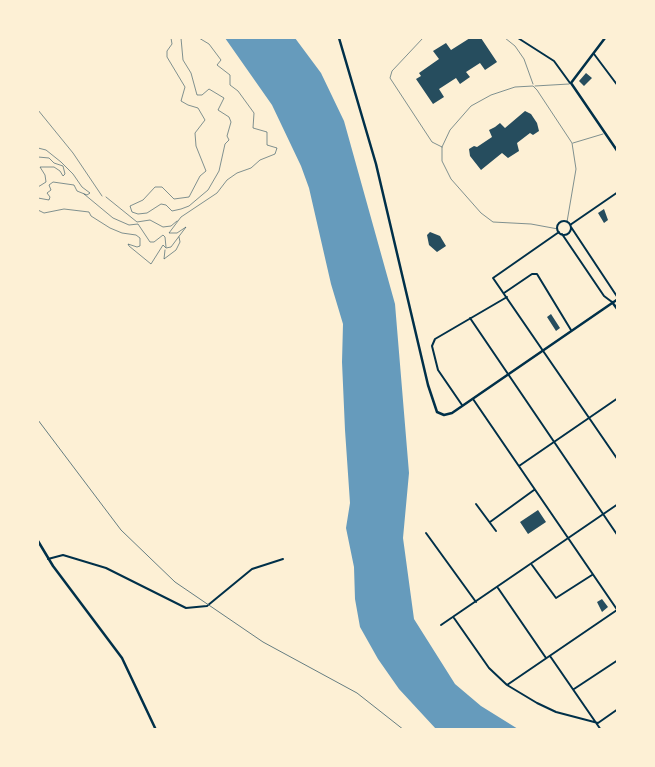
<!DOCTYPE html>
<style>
body{margin:0}
#map{position:relative;width:655px;height:767px;overflow:hidden;background:#fdf0d5;font-family:"Asap Condensed",sans-serif}
canvas{display:block}
.frame{position:absolute;inset:0;border:39px solid #fdf0d5;pointer-events:none}
</style>
<div id="map">
<canvas width="655" height="767"></canvas>
<div class="frame"></div>
</div>
<script>
const context = document.querySelector('canvas').getContext('2d');
context.lineJoin = 'round';
function fill(path, color) { context.fillStyle = color; context.fill(path, 'evenodd'); }
const shape = rows => new Path2D(rows.map(r => 'M' + r).join(''));
function stroke(path, color, width, dash) { context.strokeStyle = color; context.lineWidth = width; context.lineCap = dash ? 'butt' : 'round'; context.setLineDash(dash || []); context.stroke(path); }
fill(shape([
 [225,38,295,38,321,73,344,121,395,304,409,473,403,538,414,619,455,684,481,706,518,729,436,729,399,689,378,659,360,627,355,599,354,567,346,528,350,503,345,430,342,362,343,324,331,284,309,188,301,166,272,105]
]), '#669bbc');
fill(shape([
 [470,38,481,38,497,62,485,70,480,63,466,72,470,77,460,84,456,78,439,89,444,97,433,104,416,79,421,76,419,73,439,59,433,51,446,43,451,50],
 [586,73,592,78,584,86,579,81],
 [525,111,531,114,537,123,539,131,533,135,530,133,517,143,519,151,508,158,502,153,481,170,470,156,469,149,474,146,477,147,492,137,489,130,495,127,500,123,505,128],
 [604,209,608,220,604,223,598,213],
 [430,232,440,236,446,246,437,252,429,245,427,235],
 [551,314,560,328,556,331,547,317],
 [538,510,546,522,528,534,520,522],
 [602,599,608,607,602,612,597,602]
]), '#264d5e');
stroke(shape([
 [171,38,172,44,167,51,167,57,185,87,181,101,188,105,198,108,205,120,195,133,196,146,206,171,200,176,189,197,174,199,162,187,155,187,143,200,130,206,132,212,138,214,147,213,161,204,166,205,172,211,181,209,189,206,202,195,208,190,219,171,225,144,229,140,227,136,231,122,229,117,218,110,224,98,209,89,202,95,197,95,191,73,183,60,181,38],
 [38,148,46,150,61,162,73,174,82,187,90,193,87,195,77,191,74,185,53,182,49,185,51,190,47,193,50,197,49,200,38,198],
 [38,157,49,158,54,163,63,166,65,174,63,176,60,171,54,167,40,167,45,175,46,182,38,187],
 [84,194,113,218,129,225,138,224,150,242,154,242,163,235,165,237,166,247],
 [106,197,137,222,150,220,163,227,171,226,177,221],
 [38,210,44,213,64,209,89,212,91,216,110,228,122,233,136,235,140,238,140,246,137,247,128,244,129,246,151,264,163,245,166,248,171,247,186,227,177,233,169,233,181,217,217,193,227,180,237,173,251,168,260,160,275,154,277,148,267,145,267,132,253,128,254,113,238,91,230,85,230,75,217,65,221,60,209,44,199,38],
 [165,250,164,259,176,250,180,242,179,237]
]), '#003049', 0.5);
stroke(shape([
 [423,38,392,71,390,78,432,142,442,147],
 [505,38,515,46,524,59,533,84],
 [535,86,569,84],
 [38,110,73,153,102,196],
 [573,143,603,134],
 [558,229,531,224,493,222,481,213,451,179,442,161,442,147,450,130,471,106,491,95,515,87,533,86,537,90,572,143,576,169,567,222]
]), '#003049', 0.5);
stroke(shape([
 [518,38,554,61,570,83],
 [617,38,618,39],
 [594,54,618,86],
 '557 228a7 7 0 1 1 14 0a7 7 0 1 1-14 0Z',
 [570,225,618,192],
 [571,227,618,298],
 [559,232,493,278,618,460],
 [562,234,604,296,612,302],
 [504,293,532,274,537,274,571,330],
 [470,318,618,536],
 [473,399,618,611],
 [462,405,438,370,432,346,435,339,507,297],
 [519,466,618,398],
 [476,504,496,531],
 [490,522,534,490],
 [426,533,476,602],
 [48,559,63,555,106,568,186,608,207,606,252,569,283,559],
 [532,565,556,598,592,575],
 [498,588,546,658],
 [454,618,489,668,507,685,537,703,556,712,598,723],
 [441,625,618,504],
 [550,656,601,730],
 [507,685,617,610],
 [574,689,618,660],
 [598,723,618,709]
]), '#003049', 2);
stroke(shape([
 [605,38,571,83,618,152],
 [38,541,53,566,122,658,156,730]
]), '#003049', 2.5);
stroke(shape([
 [339,38,376,164,428,385,437,412,444,415,452,413,618,299],
 [612,302,618,310]
]), '#003049', 2.5);
stroke(shape([
 [38,420,121,530,175,582,263,642,357,693,404,730]
]), '#657d81', 1);
</script>
